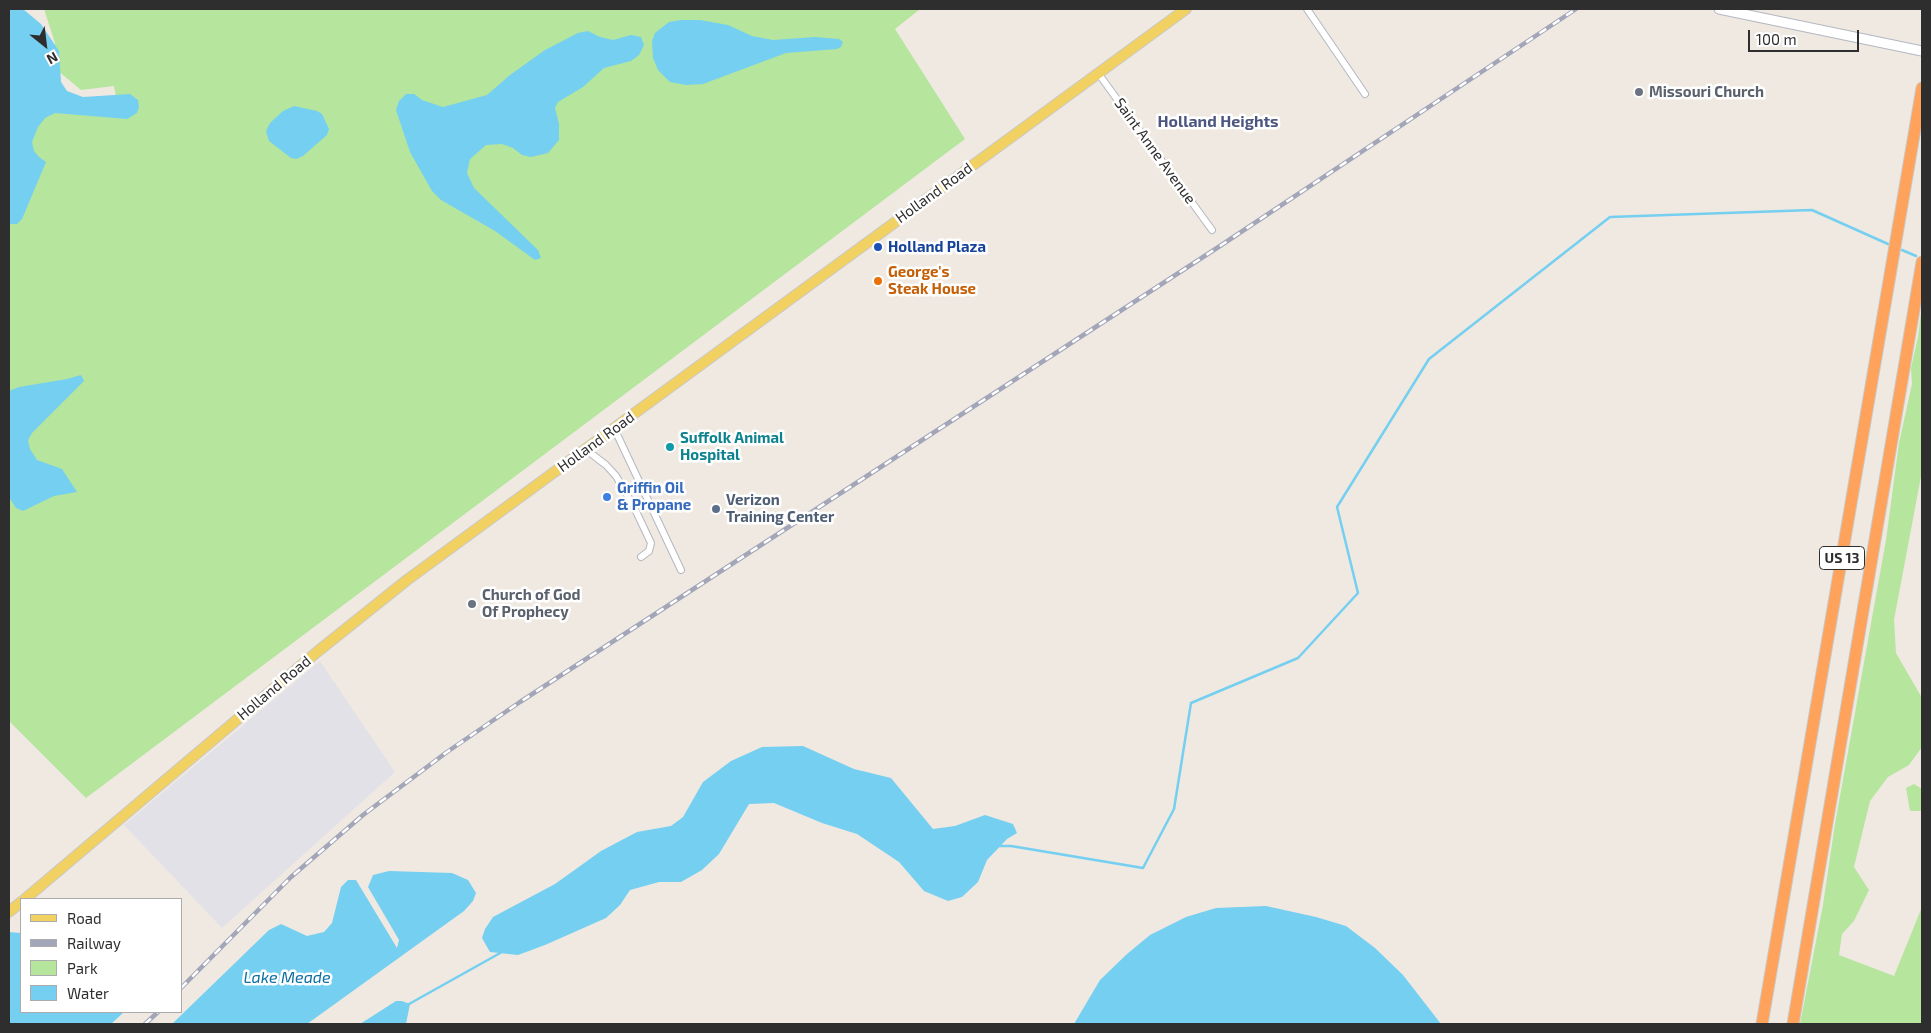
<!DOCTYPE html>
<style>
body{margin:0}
#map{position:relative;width:1931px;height:1033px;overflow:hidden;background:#efe9e1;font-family:"Exo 2",sans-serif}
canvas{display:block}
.frame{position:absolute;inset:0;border:10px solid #2e2e2e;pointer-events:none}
.legend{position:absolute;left:20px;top:898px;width:162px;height:115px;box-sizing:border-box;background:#fff;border:1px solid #ababab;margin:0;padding:6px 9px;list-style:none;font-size:15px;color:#2e2e2e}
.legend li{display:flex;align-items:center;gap:10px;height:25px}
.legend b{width:25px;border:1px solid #ababab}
.north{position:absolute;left:20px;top:20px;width:50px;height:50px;-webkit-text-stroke:4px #fff;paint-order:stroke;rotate:151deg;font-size:14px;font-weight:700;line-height:20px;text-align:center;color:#2e2e2e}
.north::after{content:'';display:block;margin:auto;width:18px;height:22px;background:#2e2e2e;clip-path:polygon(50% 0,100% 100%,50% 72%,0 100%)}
.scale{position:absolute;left:1748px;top:30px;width:111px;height:22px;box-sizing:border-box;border:2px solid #2e2e2e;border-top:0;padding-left:6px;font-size:15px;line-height:18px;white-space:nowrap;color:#2e2e2e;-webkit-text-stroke:4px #fff;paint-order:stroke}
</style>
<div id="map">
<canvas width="1931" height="1033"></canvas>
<div class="frame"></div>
<ul class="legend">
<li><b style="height:6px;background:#f2d163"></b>Road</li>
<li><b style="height:6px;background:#a3a6b8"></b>Railway</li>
<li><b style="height:14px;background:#b6e59e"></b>Park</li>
<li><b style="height:14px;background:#75cff0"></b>Water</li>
</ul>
<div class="north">N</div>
<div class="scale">100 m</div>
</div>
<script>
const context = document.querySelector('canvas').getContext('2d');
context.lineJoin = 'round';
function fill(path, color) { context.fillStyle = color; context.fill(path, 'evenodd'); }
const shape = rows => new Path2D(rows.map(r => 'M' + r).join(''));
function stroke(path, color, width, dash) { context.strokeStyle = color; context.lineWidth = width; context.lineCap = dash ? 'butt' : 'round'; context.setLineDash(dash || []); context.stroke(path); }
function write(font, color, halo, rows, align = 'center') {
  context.font = font + ' "Exo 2",sans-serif'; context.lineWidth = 5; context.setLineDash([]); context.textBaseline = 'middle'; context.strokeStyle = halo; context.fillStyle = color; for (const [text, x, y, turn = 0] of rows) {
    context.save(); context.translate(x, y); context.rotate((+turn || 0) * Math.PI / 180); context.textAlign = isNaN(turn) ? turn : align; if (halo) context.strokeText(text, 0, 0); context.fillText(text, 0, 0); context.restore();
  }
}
fill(shape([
 [320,661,395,772,222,928,124,825]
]), '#e3e1e8');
fill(shape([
 [44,9,920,9,895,29,965,139,86,798,9,721,9,159,46,109,118,108,114,86,81,90,51,65,55,43],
 [1922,304,1922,471,1894,620,1896,653,1922,698,1922,747,1909,765,1888,777,1870,801,1854,867,1869,890,1854,921,1842,934,1839,955,1894,976,1922,907,1922,1024,1800,1024,1823,905,1835,824,1886,540,1899,443,1912,384,1911,368,1918,337],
 [1914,784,1922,789,1922,811,1910,811,1906,788]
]), '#b6e59e');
fill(shape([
 [9,9,23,9,41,24,59,51,61,82,67,91,83,97,130,94,138,100,139,107,137,113,127,119,55,113,45,118,38,127,32,142,34,151,39,157,46,162,22,219,17,224,9,224],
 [681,20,700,20,728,25,752,36,773,40,815,37,839,39,843,42,841,47,837,49,786,53,703,84,686,85,670,82,658,70,653,58,652,41,655,33,669,22],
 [588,31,600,37,613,40,631,35,641,37,644,45,639,55,631,61,604,68,583,87,558,102,555,108,559,124,559,140,548,153,531,157,522,155,513,148,502,144,486,145,470,159,467,173,474,188,538,250,541,258,535,260,495,231,441,200,432,191,410,152,396,110,399,101,406,94,414,94,422,100,443,107,487,95,510,75,545,50,578,33],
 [294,106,317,111,322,114,329,129,327,135,303,156,296,159,291,158,269,141,266,131,270,123,283,111],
 [81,375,84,381,32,433,28,440,30,449,37,460,62,469,77,492,54,496,23,511,16,508,9,497,9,391,19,387,67,379],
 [803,746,854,769,891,778,933,829,955,826,985,815,1013,824,1017,833,1007,839,987,860,978,882,962,897,948,901,924,891,899,862,857,834,822,823,774,803,749,804,719,854,702,870,681,882,659,882,630,890,620,905,606,918,545,945,518,955,490,952,482,938,485,929,493,917,555,884,601,851,637,832,671,826,683,817,703,782,731,761,762,747],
 [389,871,452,873,468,880,476,893,473,901,464,911,307,1024,172,1024,269,930,281,924,307,936,324,932,332,923,341,887,348,880,356,880,397,948,399,940,368,887,373,875],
 [1266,906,1316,917,1346,926,1375,948,1403,975,1441,1024,1074,1024,1100,980,1127,954,1150,935,1186,917,1216,908],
 [9,932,21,933,21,1012,124,1012,111,1024,9,1024],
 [396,1001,402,1001,410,1004,406,1024,360,1024]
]), '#75cff0');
stroke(shape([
 [1902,250,1916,256],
 [998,846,1011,846,1143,868,1174,809,1191,703,1298,658,1358,593,1337,507,1429,359,1610,217,1812,210,1888,244],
 [409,1004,502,952]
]), '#75cff0', 2.5);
const street = shape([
 [1307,9,1365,94],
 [1098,73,1212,230],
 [614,428,681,570],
 [585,449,606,465,616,476,633,505,651,543,649,551,641,557]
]);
const secondary = shape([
 [1719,9,1922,51]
]);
const primary = shape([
 [25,899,317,652,407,580,1186,9],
 [9,912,21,902]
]);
const highway = shape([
 [1762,1024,1922,88],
 [1793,1024,1922,262]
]);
stroke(street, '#b4b7c1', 8);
stroke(secondary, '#b4b7c1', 11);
stroke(primary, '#c9c9c9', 12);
stroke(highway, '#c9c9c9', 13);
stroke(street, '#fff', 6);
stroke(secondary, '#fff', 9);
stroke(primary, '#f2d163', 10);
stroke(highway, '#ffa35c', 11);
const rail = shape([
 [181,988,291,877,363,815,447,752,520,702,1220,246,1576,9],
 [145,1024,158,1012]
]);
stroke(rail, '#a3a6b8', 4.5);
stroke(rail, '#fff', 2.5, [8]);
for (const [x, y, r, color] of [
 [1639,92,5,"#6b7280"],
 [878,247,5,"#1a4fb4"],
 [878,281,5,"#e8710a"],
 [670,447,5,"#0f9aa8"],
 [607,497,5,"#3f7fe0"],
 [716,509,5,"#5c6f8a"],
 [472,604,5,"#6b7280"]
]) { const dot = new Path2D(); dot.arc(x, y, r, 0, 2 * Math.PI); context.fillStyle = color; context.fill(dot); stroke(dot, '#fff', 2); }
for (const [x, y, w] of [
 [1842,558,45]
]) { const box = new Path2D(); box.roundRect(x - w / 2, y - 11.5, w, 23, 4); context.fillStyle = '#fff'; context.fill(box); stroke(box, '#2e2e2e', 1); }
write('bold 14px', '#2e2e2e', null, [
 ["US 13",1842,558]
]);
write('bold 15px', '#5b616d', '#fff', [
 ["Missouri Church",1649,92],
 ["Church of God",482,595],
 ["Of Prophecy",482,612]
], 'left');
write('15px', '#2e2e2e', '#fff', [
 ["Saint Anne Avenue",1155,151,54],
 ["Holland Road",934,193,-36],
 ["Holland Road",596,442,-36],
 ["Holland Road",274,688,-40]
]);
write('bold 15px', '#164399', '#fff', [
 ["Holland Plaza",888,247]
], 'left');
write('bold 15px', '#c56008', '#fff', [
 ["George's",888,272],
 ["Steak House",888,289]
], 'left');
write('bold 15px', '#0d838f', '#fff', [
 ["Suffolk Animal",680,438],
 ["Hospital",680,455]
], 'left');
write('bold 15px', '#366cbe', '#fff', [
 ["Griffin Oil",617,488],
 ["& Propane",617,505]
], 'left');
write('bold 15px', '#4e5e75', '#fff', [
 ["Verizon",726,500],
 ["Training Center",726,517]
], 'left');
write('bold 16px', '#4d5680', '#fff', [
 ["Holland Heights",1218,122]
]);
write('italic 16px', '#0d6fa3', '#fff', [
 ["Lake Meade",287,978]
]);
</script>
